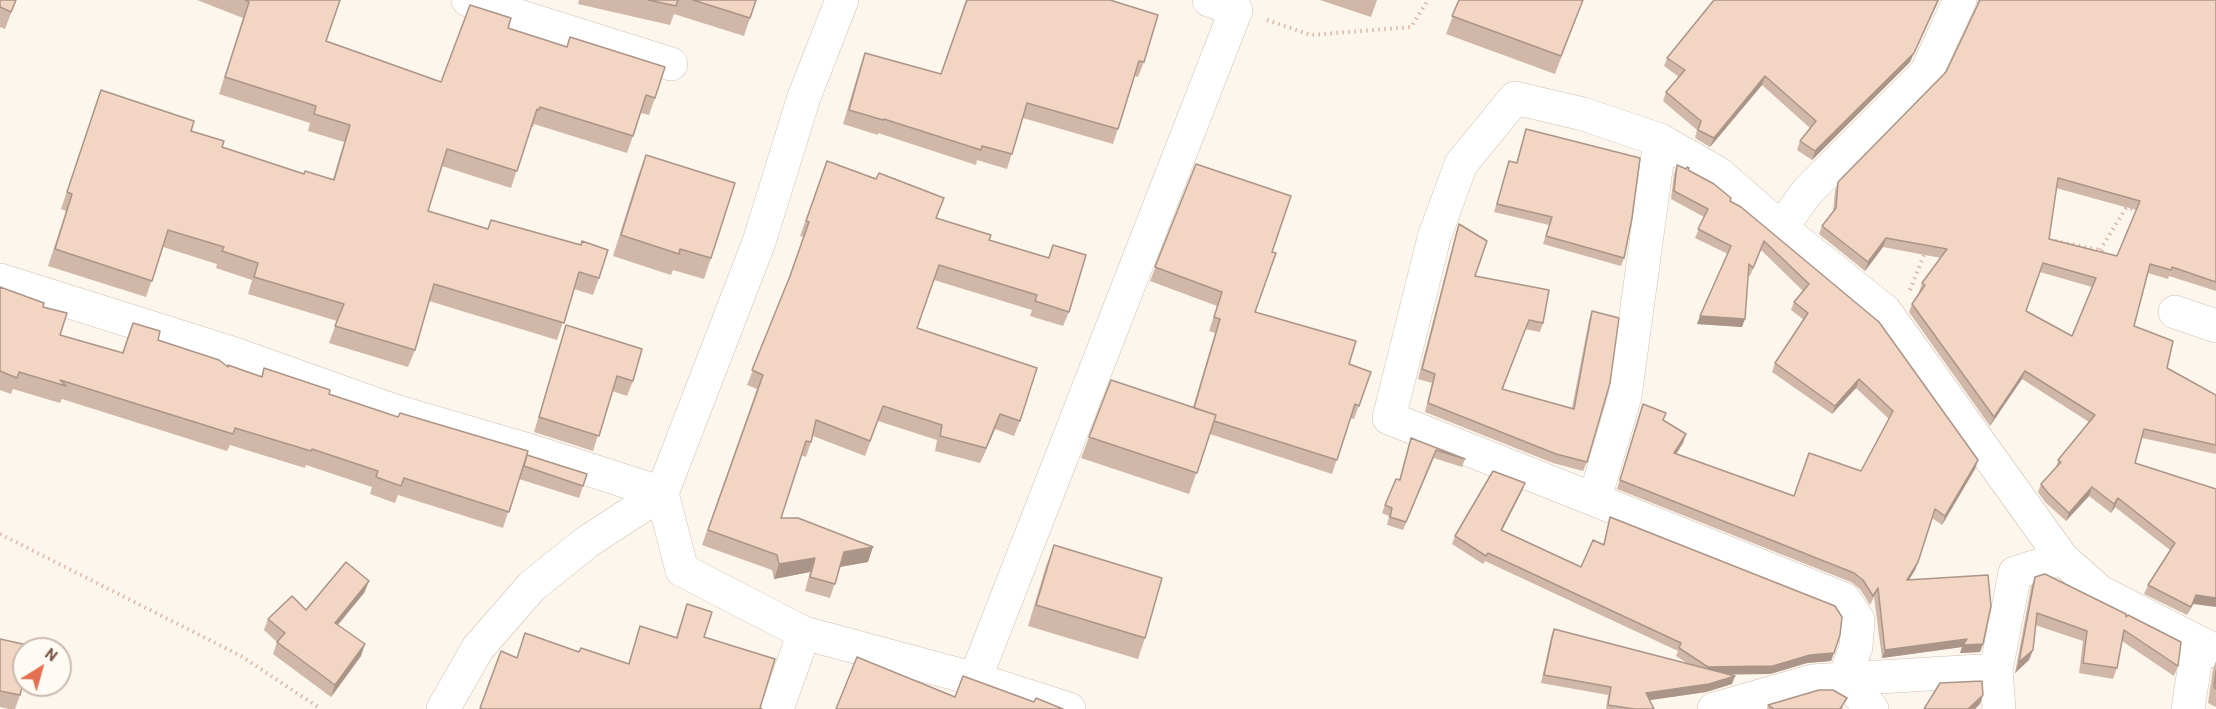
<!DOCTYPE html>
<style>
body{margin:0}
#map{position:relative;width:2216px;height:709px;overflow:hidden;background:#fdf6ec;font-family:Barlow,sans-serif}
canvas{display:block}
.north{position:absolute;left:12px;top:637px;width:60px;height:60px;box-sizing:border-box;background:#fffaf3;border:2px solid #cabbb1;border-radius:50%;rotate:37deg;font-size:16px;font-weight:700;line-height:24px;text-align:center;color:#7a5c4d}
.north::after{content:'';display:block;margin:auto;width:21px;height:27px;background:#e76f51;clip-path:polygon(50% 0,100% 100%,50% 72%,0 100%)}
</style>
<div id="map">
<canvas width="2216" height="709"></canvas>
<div class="north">N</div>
</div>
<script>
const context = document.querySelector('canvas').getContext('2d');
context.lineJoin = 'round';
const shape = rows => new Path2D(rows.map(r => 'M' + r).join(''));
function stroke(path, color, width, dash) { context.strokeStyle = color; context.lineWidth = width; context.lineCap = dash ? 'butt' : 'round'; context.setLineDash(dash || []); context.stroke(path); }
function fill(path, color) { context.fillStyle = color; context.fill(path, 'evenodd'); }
const street = shape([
 [468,0,671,64],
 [1781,228,1807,192,1926,73,1960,0],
 [0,280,235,354,392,410,525,449,662,493,682,570,804,633,975,679,1069,709],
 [2175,312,2216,326],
 [1595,498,1625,396,1660,140],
 [975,679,1236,10,1209,0],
 [443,709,478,648,532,586,587,542,662,493,759,242,804,97,842,0],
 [777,709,804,633],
 [1714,709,1812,681,1996,670],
 [1872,709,1844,679,1856,647,1858,620,1844,599,1389,418,1434,238,1461,164,1515,98,1583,114,1660,140,1718,173,1781,228,1885,311,2062,558,2100,592,2216,651],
 [1999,709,1996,670,2015,573,2062,558],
 [2188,709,2198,643]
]);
stroke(street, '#d1beb0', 34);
stroke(shape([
 [1267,20,1311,35,1411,27,1428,0],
 [2055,241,2100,250,2108,256],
 [2100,250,2126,208,2139,210],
 [1910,290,1925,252],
 [0,534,241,656,321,709]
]), '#d9b8a5', 4, [1.5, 4.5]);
stroke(street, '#fff', 33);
fill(shape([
 [0,0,16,0,5,29,0,27],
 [197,0,340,0,326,41,441,82,508,28,567,47,570,37,655,98,649,115,641,113,627,153,534,124,533,127,531,127,511,188,442,166,428,211,488,229,491,220,599,278,593,295,574,289,557,340,429,301,415,350,408,367,329,343,337,321,248,294,252,280,216,268,217,264,163,247,146,297,48,266,66,211,61,209,101,90,191,131,222,147,304,174,333,179,344,142,308,131,310,123,219,94,243,18],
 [579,0,756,0,744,36,674,14,670,25,578,4],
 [966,0,1144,62,1138,77,1135,76,1113,144,1023,118,1007,169,977,160,976,165,878,133,878,135,843,124,860,67,865,53,941,74],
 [1320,0,1377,0,1371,17],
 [1459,0,1583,0,1555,74,1446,34],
 [1978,0,2216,0,2216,291,2169,276,2168,279,2148,273,2134,326,2167,368,2216,395,2216,454,2142,438,2135,463,2216,489,2193,604,2187,615,2144,594,2148,585,2170,550,2115,507,2111,513,2089,496,2066,521,2045,502,2038,492,2041,484,2056,468,2058,460,2089,422,2022,379,1990,426,1909,312,1912,304,1920,293,1919,292,1922,283,1941,258,1883,247,1865,271,1819,234,1822,226,1833,212,1835,191,1838,182,1946,72,1977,5],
 [2056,188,2136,210,2117,256,2049,239],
 [2040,272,2092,287,2072,336,2026,311],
 [1667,58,1910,62,1812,160,1797,150,1800,141,1810,128,1762,85,1710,147,1695,138,1697,130,1663,101,1666,92,1679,77,1664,66],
 [1526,129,1624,258,1621,266,1543,244,1549,225,1494,212,1509,161,1516,163],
 [646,155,711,258,704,279,673,270,671,275,613,256,638,176],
 [827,161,936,218,989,240,1048,258,1053,245,1069,312,1063,326,1030,316,1032,310,934,280,917,328,1020,421,1014,436,995,429,980,463,935,451,937,440,878,421,865,456,813,436,806,457,801,455,781,518,868,562,840,567,830,598,805,591,810,572,774,579,772,570,702,545,757,389,747,385,789,279,803,237,800,236],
 [1196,164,1272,252,1255,312,1349,364,1371,372,1354,419,1350,418,1332,474,1210,434,1189,494,1081,458,1089,437,1193,407,1215,333,1209,331,1217,306,1150,281],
 [1677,165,1686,169,1689,168,1688,171,1730,201,1978,460,1975,469,1942,525,1932,518,1915,570,1909,580,1983,644,1980,652,1960,653,1962,647,1882,658,1874,597,1870,605,1860,589,1851,582,1617,489,1643,404,1663,420,1683,443,1676,454,1793,496,1861,471,1889,419,1856,388,1832,414,1772,372,1775,363,1804,320,1791,310,1794,302,1803,291,1761,250,1750,276,1748,275,1742,327,1697,324,1728,254,1695,238,1704,217,1671,199,1674,174],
 [1459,224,1475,276,1543,323,1540,332,1525,329,1503,389,1572,408,1589,320,1592,311,1587,462,1583,471,1553,463,1425,412,1432,383,1418,379,1456,233],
 [0,287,43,307,60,335,122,353,133,323,158,340,228,367,329,394,583,486,579,498,519,479,503,528,398,495,395,503,370,494,372,487,306,465,305,468,230,445,227,451,62,399,60,403,13,389,11,394,0,390],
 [566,325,633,381,627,396,612,391,593,451,534,432,561,341],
 [1411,438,1465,459,1462,467,1434,458,1403,530,1387,525,1389,516,1382,513,1385,505,1399,480],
 [1522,491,1502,530,1581,567,1603,545,1610,517,1840,635,1831,661,1807,663,1770,674,1727,674,1732,684,1706,692,1650,700,1654,709,1606,709,1608,695,1541,683,1551,637,1554,629,1690,665,1676,656,1678,651,1485,561,1483,564,1452,544,1455,536],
 [1054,545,1145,638,1138,659,1028,626,1046,566],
 [2035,577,2126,617,2178,666,2174,676,2122,641,2117,668,2113,679,2079,673,2083,641,2035,625,2033,650,2029,660,2015,673,2031,587],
 [369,581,364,593,338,625,361,656,331,697,273,654,277,642,264,630,268,619,306,610],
 [687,604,704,637,760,708,762,709,480,709,501,651,516,658,579,652,628,664,640,626,676,637],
 [0,639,20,695,15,709,9,709,0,707],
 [2216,661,2216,707,2208,703,2213,669],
 [1768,705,1843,707,1842,709,1767,709]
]), '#d1b7a8');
fill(shape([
 [1938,0,1939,0,1910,62,1812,160,1815,151],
 [1765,76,1762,85,1710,147,1714,138],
 [1886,238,1883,247,1865,271,1868,262],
 [1700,316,1745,319,1742,327,1697,324],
 [2025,371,2022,379,1990,426,1994,417],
 [1859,379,1856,388,1832,414,1835,406],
 [1000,414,995,429,980,463,986,448],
 [1686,434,1683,443,1671,462,1674,453],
 [1978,460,1975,469,1942,525,1945,516],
 [1525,483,1522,491,1498,538,1501,530],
 [2092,487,2089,496,2066,521,2069,513],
 [2118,498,2115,507,2111,513,2114,504],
 [873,547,868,562,839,567,844,552],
 [815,558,810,572,774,579,779,564],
 [1918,562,1915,570,1904,588,1907,580],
 [369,581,364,593,330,634,335,623],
 [2196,595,2216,598,2216,607,2193,604,2187,615],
 [1967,639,1983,644,1980,652,1960,653,1962,647,1882,658,1885,650],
 [365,644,361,656,331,697,335,685],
 [2033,650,2029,660,2015,673,2019,662],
 [1834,653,1831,661,1807,663,1770,674,1705,675,1708,667,1810,655],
 [1735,676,1732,684,1706,692,1644,701,1646,693],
 [1983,695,1980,704,1975,709,1968,709]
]), '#aa9588');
const building = shape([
 [0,0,16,0,11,12,0,7,0,0],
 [245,0,340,0,326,41,441,82,470,5,511,18,508,28,567,47,570,37,665,67,655,98,646,95,633,136,540,107,539,110,537,109,517,171,447,149,428,211,488,229,491,220,581,245,582,241,608,250,599,278,579,272,564,323,434,284,415,350,335,326,344,304,254,277,258,263,222,251,224,247,168,230,152,281,55,249,72,194,67,192,101,90,194,121,191,131,224,141,222,147,304,174,305,171,334,180,350,125,314,114,316,106,225,77,249,2,245,0],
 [648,0,678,0,676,6,648,0],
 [693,0,756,0,750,18,693,0],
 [967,0,1110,0,1158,15,1144,62,1139,61,1118,129,1027,103,1012,154,982,146,981,150,884,119,883,120,849,110,865,53,941,74,967,0],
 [1459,0,1583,0,1561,56,1452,16,1459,0],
 [1714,0,1938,0,1914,53,1815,151,1800,141,1816,121,1765,76,1714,138,1698,130,1701,121,1666,92,1685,70,1667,58,1714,0],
 [1980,0,2216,0,2216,282,2172,267,2171,270,2150,264,2134,326,2173,341,2167,368,2216,395,2216,445,2144,429,2135,463,2216,489,2216,598,2196,595,2191,607,2148,585,2175,543,2118,498,2114,504,2092,487,2069,513,2048,493,2041,484,2061,462,2058,460,2095,415,2025,371,1994,417,1912,304,1925,285,1922,283,1947,249,1886,238,1868,262,1822,226,1836,208,1838,182,1946,72,1980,0],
 [2058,178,2140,201,2117,256,2049,239,2058,178],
 [2043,263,2096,278,2072,336,2026,311,2043,263],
 [1526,129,1640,158,1632,218,1624,258,1546,236,1552,217,1497,204,1509,161,1517,163,1526,129],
 [646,155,735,183,711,258,680,249,679,254,621,235,646,155],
 [827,161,876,179,879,173,944,198,936,218,991,235,989,240,1049,258,1053,245,1086,255,1069,312,1035,301,1037,295,939,265,917,328,1037,368,1020,421,1000,414,986,448,940,436,942,425,883,406,870,441,816,420,811,442,806,441,781,518,798,518,873,547,844,552,835,584,810,577,815,558,779,564,777,555,708,530,763,375,752,370,790,276,809,222,806,221,827,161],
 [1196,164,1291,196,1272,252,1276,253,1255,312,1356,341,1349,364,1371,372,1359,406,1355,404,1337,460,1214,421,1216,415,1194,408,1220,319,1214,317,1222,292,1155,267,1196,164],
 [1677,165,1686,169,1687,167,1689,168,1688,170,1714,184,1731,198,1730,201,1741,207,1879,322,1978,460,1945,516,1935,509,1918,562,1907,580,1988,575,1991,606,1983,644,1963,645,1967,639,1885,650,1878,588,1873,596,1863,580,1854,573,1620,480,1643,404,1666,413,1663,420,1686,434,1674,453,1794,496,1809,453,1861,471,1893,411,1859,379,1835,406,1775,363,1808,313,1794,302,1809,284,1764,241,1753,268,1749,264,1745,319,1700,316,1731,246,1698,229,1708,209,1674,191,1677,165],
 [1459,224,1487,241,1475,276,1549,290,1543,323,1529,320,1502,389,1574,409,1592,311,1619,318,1610,383,1587,462,1556,454,1428,403,1435,374,1422,369,1459,224],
 [0,287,44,303,43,307,67,313,60,335,123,353,133,323,160,331,158,340,219,360,228,367,228,365,262,377,264,368,330,390,329,394,398,417,400,413,528,451,509,512,404,478,401,486,376,477,378,471,312,449,311,451,235,428,233,434,60,380,66,386,19,372,17,378,0,371,0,287],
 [566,325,642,349,633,381,617,376,599,436,539,417,566,325],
 [1111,380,1216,415,1197,473,1089,437,1111,380],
 [1411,438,1465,459,1436,450,1406,522,1390,517,1392,508,1385,505,1396,479,1400,480,1411,438],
 [527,455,587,474,583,486,524,466,527,455],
 [1493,471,1525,483,1501,530,1581,567,1593,540,1604,545,1610,517,1835,606,1842,617,1840,635,1834,653,1810,655,1773,666,1708,667,1679,648,1681,643,1488,553,1486,556,1455,536,1493,471],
 [1054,545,1162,578,1145,638,1036,605,1054,545],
 [346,562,369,581,335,623,365,644,335,685,277,642,285,633,268,619,292,596,306,610,346,562],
 [2045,574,2126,614,2126,617,2128,615,2181,642,2178,666,2124,630,2117,668,2083,663,2087,631,2037,613,2033,650,2019,662,2035,577,2045,574],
 [687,604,712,612,704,637,775,659,760,708,762,709,484,709,480,708,501,651,517,658,525,633,579,652,581,648,629,664,640,626,677,638,687,604],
 [1554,629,1735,676,1709,684,1646,693,1654,709,1634,709,1608,705,1611,687,1544,675,1554,629],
 [0,639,32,646,31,649,24,649,24,679,20,695,0,691,0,639],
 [857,657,955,697,963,676,1034,702,1036,698,1063,709,836,709,857,657],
 [2216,671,2216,689,2214,687,2216,671],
 [1982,681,1983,695,1968,709,1924,709,1940,683,1982,681],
 [1819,690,1833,690,1847,698,1840,709,1774,709,1768,705,1819,690]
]);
fill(building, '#f3d5c3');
stroke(building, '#aa9588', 1.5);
</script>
